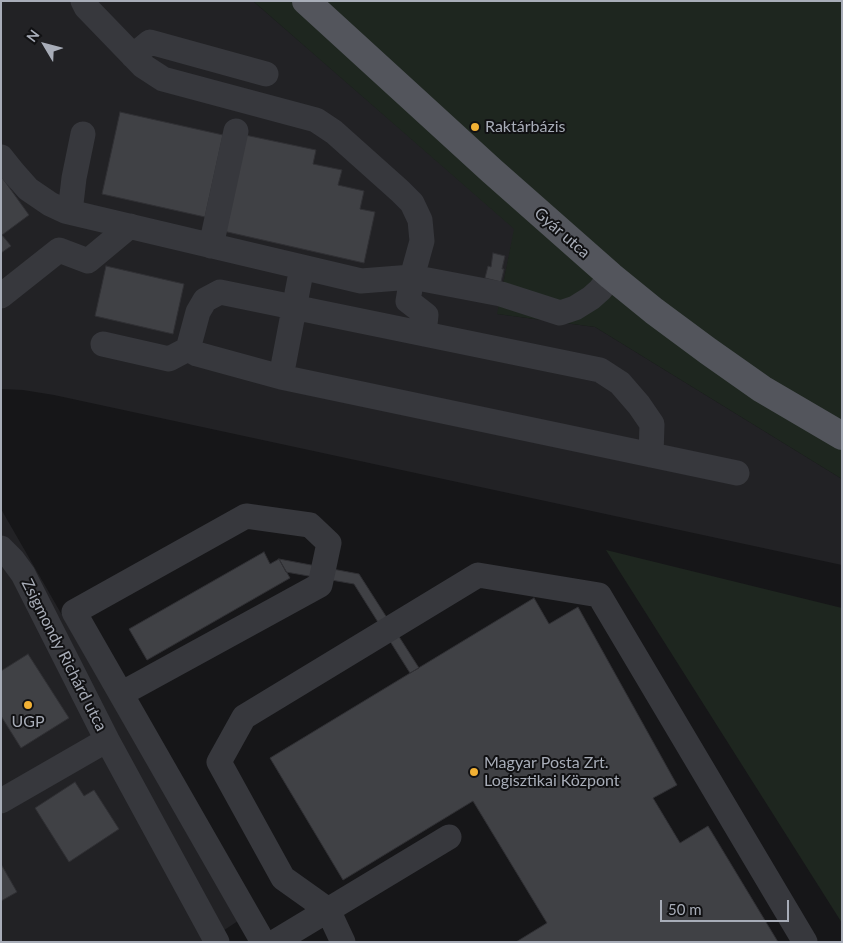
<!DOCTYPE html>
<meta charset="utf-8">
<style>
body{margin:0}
#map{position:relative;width:843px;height:943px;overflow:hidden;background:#161618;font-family:Lato,sans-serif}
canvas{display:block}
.frame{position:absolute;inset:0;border:2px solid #a8adb8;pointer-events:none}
.north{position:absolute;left:20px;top:20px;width:50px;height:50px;-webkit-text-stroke:4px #111113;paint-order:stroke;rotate:307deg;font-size:14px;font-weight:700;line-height:20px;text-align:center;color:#a8adb8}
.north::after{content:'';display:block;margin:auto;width:18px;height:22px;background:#a8adb8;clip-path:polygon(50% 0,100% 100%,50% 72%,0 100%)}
.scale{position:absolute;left:660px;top:900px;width:129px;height:22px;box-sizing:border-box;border:2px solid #a8adb8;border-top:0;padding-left:6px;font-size:15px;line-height:18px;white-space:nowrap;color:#a8adb8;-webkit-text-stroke:4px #111113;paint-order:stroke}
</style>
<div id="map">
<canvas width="843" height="943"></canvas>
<div class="frame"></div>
<div class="north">N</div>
<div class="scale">50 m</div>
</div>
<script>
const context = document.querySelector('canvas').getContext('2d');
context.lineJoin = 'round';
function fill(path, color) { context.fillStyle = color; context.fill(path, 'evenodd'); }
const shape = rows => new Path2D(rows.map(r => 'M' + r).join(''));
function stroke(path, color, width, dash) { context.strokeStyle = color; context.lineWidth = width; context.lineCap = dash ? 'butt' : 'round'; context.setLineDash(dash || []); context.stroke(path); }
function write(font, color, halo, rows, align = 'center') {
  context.font = font + ' Lato,sans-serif'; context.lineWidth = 4; context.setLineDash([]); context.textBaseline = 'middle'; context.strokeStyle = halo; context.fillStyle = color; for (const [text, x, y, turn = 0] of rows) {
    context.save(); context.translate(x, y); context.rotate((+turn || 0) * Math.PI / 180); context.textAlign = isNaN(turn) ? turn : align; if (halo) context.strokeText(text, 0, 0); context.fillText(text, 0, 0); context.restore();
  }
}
fill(shape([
 [1,1,253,1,515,229,501,294,498,314,595,327,842,479,842,565,54,395,23,390,1,389],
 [1,509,238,921,206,942,1,942]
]), '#222225');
fill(shape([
 [253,1,842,1,842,479,595,327,497,314,514,229],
 [606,550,842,608,842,923]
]), '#1e261f');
const building = shape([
 [120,112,223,135,205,217,102,194,120,112],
 [245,135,316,150,313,164,342,170,338,185,364,191,360,209,375,212,364,263,223,231,245,135],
 [1,176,29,215,2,235,11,246,1,253,1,176],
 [493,253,505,256,502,269,504,269,501,282,485,278,488,266,491,267,493,253],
 [106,266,184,284,173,334,95,316,106,266],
 [264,552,270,564,279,559,290,578,147,660,129,629,264,552],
 [279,559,359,574,419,668,410,673,354,584,286,572,279,559],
 [534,598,549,624,578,607,677,785,653,798,680,843,708,826,778,942,516,942,547,923,473,801,343,880,270,758,534,598],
 [28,654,69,718,21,748,1,716,1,671,28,654],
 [75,782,84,796,94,790,119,829,69,862,35,808,75,782],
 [1,864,17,892,1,901,1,864]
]);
fill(building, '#404145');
stroke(building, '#303034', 1);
stroke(shape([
 [83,1,86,7,143,66,163,79,316,120,334,132,400,191,412,203,420,220,422,241,412,277,408,301,426,315,424,334],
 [133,56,150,42,266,74],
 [1,157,13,172,28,189,50,204,65,211,361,281,412,277,501,294,560,313,575,308,591,298,600,290,611,276],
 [70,212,74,178,83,134],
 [211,246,236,131],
 [302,267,281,377,737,473],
 [1,296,59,250,88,261,130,226],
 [103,344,169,359,188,349],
 [281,377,197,354,188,349,198,312,205,300,220,292,600,370,620,383,639,405,652,424,651,455],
 [1,548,12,559,23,574,107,740,217,942],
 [121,694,320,585,329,543,310,525,246,516,74,612,121,694,263,942],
 [1,801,107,740],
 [275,942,449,837],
 [343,942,328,910,283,878,219,762,244,717,478,575,599,595,805,942]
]), '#37383d', 25);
stroke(shape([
 [306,1,492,171,611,276,654,311,708,351,762,389,842,436]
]), '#53555c', 28);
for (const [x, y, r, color] of [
 [475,127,5,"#f2b134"],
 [28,705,5,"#f2b134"],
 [474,772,5,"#f2b134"]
]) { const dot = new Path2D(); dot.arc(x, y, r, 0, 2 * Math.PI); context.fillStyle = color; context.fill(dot); stroke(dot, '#111113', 2); }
write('16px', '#a8adb8', '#111113', [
 ["Raktárbázis",485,127],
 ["UGP",28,722,"center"],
 ["Magyar Posta Zrt.",484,763],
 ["Logisztikai Központ",484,781]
], 'left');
write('16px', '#a8adb8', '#111113', [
 ["Gyár utca",562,233,41],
 ["Zsigmondy Richárd utca",64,655,63]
]);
</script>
